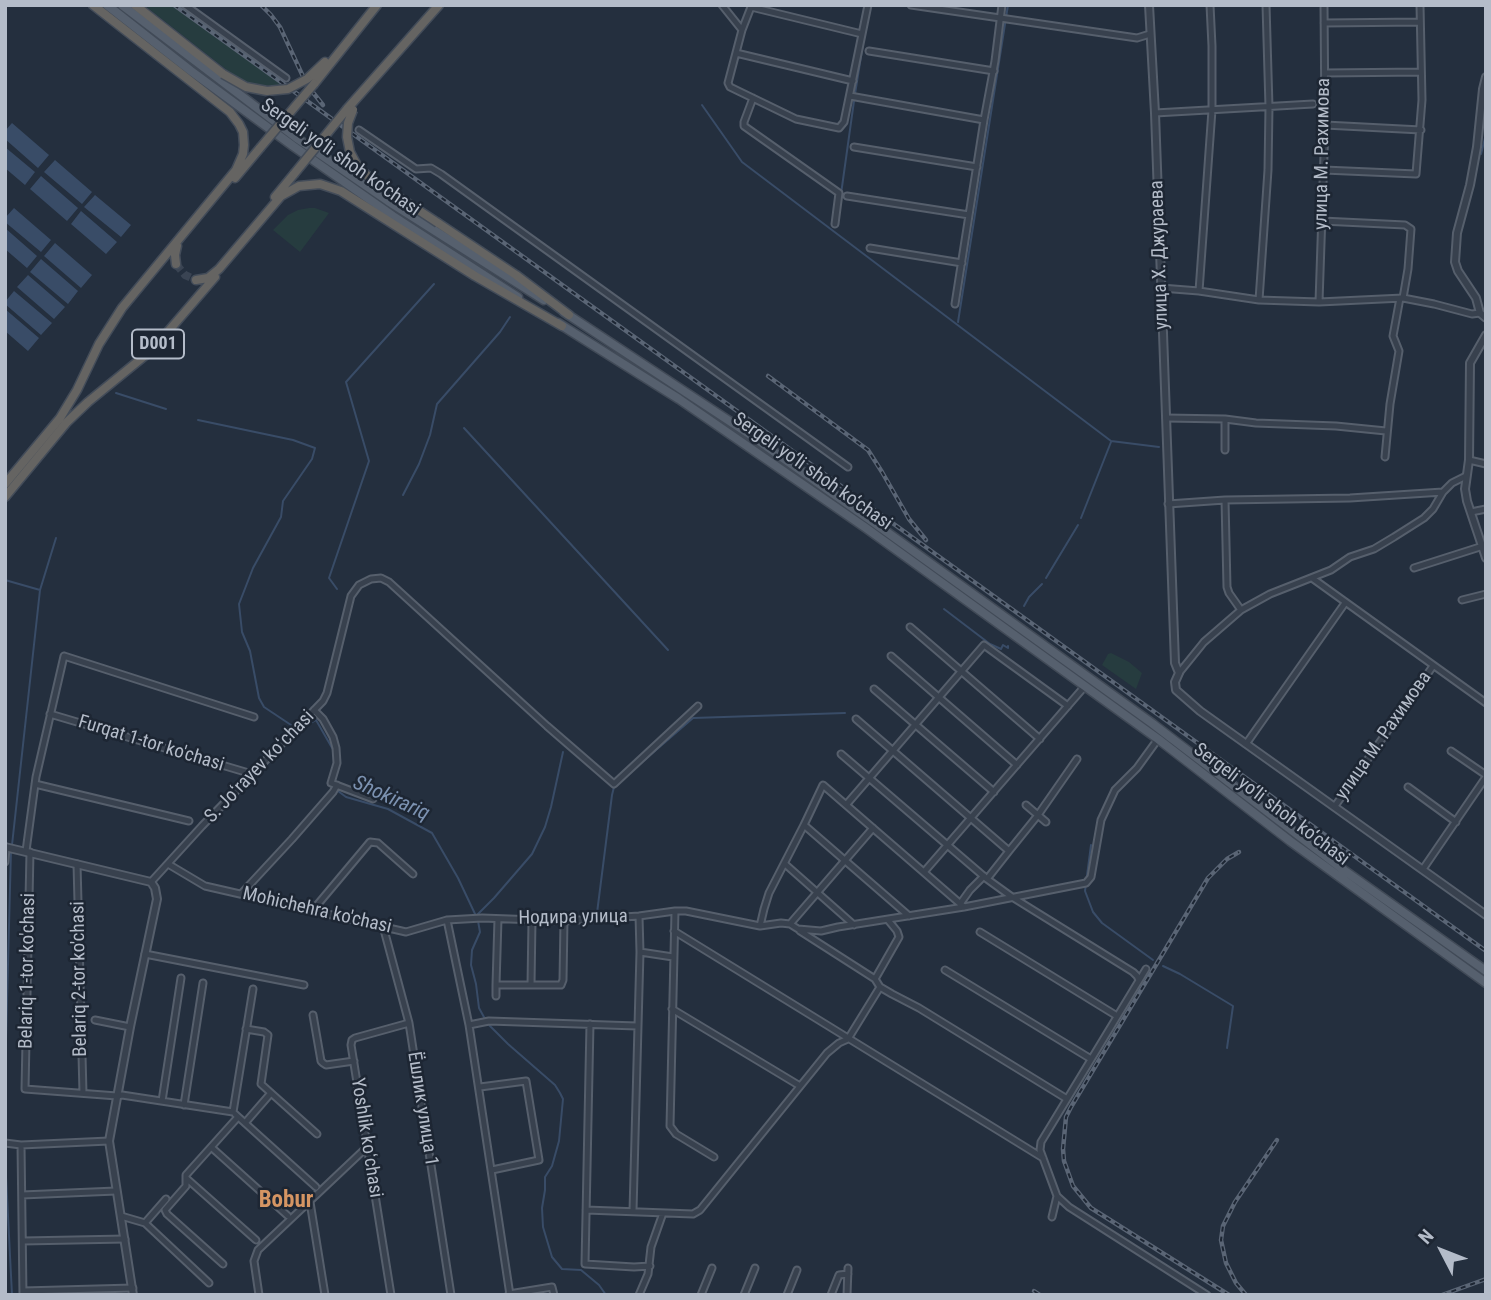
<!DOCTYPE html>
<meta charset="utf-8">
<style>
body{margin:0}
#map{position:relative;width:1491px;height:1300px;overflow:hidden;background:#242f3e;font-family:"Roboto Condensed",sans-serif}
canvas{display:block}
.frame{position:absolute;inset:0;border:7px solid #b4bcc9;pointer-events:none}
.north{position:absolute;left:1407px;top:1216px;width:70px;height:70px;-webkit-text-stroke:5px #1d2633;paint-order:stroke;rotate:312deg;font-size:19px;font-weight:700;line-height:28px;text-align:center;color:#b4bcc9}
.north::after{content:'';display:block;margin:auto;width:24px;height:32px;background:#b4bcc9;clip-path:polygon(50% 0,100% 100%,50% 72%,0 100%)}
</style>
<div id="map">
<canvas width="1491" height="1300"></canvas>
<div class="frame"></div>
<div class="north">N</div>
</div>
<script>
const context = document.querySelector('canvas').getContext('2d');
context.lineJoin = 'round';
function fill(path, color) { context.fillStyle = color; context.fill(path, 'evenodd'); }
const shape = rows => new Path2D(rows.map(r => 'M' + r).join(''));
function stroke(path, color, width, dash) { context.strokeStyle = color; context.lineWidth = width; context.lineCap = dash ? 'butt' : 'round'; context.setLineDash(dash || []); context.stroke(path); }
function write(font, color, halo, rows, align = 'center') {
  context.font = font + ' "Roboto Condensed",sans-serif'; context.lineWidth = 5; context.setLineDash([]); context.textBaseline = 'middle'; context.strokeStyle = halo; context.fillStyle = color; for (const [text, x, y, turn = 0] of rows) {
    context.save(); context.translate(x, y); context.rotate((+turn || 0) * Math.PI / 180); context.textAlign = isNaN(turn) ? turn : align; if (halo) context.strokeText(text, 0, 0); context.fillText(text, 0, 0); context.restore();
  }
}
fill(shape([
 [144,5,179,5,255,60,281,85,255,86,237,78],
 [309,208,315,208,329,213,300,252,273,230,288,215,298,210],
 [1111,653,1129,662,1142,673,1136,689,1102,665,1108,654]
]), '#263c3f');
fill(shape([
 [12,123,49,155,38,168,5,139,5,131],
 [5,147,35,172,25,185,5,168],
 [55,160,92,192,82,204,44,172],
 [41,176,78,208,67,221,30,189],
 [95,195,131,225,121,237,84,207],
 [14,208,51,240,41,252,5,222,5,218],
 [81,211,117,242,106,254,71,224],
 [5,228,37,256,27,268,5,249],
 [55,243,92,275,81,288,44,256],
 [41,259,78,291,68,304,30,272],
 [28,275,65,307,54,319,17,287],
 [14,291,52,323,41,335,5,304,5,302],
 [5,309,39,338,28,351,5,331]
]), '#394c67');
stroke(shape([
 [855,94,863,44],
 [702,105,742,162,1111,441,1159,447],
 [1481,154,1486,134],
 [841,194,854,101],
 [958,322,1008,5],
 [116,393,166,409],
 [198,420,293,440,315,448,312,459,283,501,281,517,253,568,239,604,242,632,250,651,259,698,264,707,294,727],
 [464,428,668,650],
 [403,495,419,464,430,435,437,404,500,332,510,317],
 [1081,518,1111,442],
 [1046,578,1078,525],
 [5,580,40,590],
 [337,589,329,578,369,461,346,382,434,284],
 [1024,606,1029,597,1042,584],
 [944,609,990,644,1001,649,1003,645,1008,648,1008,646],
 [299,730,316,720,335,753],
 [626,776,693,718,845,713],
 [338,791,346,797,388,809,432,833,458,878,476,916],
 [12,845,40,590,56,538],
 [1091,845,1085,891,1093,912,1102,923,1153,960],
 [597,913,612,795,614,787],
 [476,916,494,898,532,854,545,827,551,807,563,752],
 [478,921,480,932,472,950,471,965,476,984,479,1008,485,1019],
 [1163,966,1180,974,1233,1006,1227,1048],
 [488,1024,508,1044,555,1085,560,1093,563,1099,559,1141,552,1166,545,1177,545,1190,542,1208,543,1227,552,1257,562,1269,581,1270,599,1285,606,1295],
 [5,1078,11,850],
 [5,1157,12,1295]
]), '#394c67', 2);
stroke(shape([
 [176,264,185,275,196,280]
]), '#3a4453', 8, [8, 4]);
const minor = shape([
 [185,5,286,78],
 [722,5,742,30],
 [911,5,1137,38,1150,34],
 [1324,23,1420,22],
 [862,34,751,7,742,30,728,83,730,87,796,119,839,128,844,122,868,5],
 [869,51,994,71],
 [736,53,853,81],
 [1325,73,1421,72],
 [850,96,984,120],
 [753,98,744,122,744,126,839,193,835,224],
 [1155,113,1313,104],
 [1325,125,1421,130],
 [359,130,416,169,431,168,441,174,848,467],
 [854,147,977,167],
 [1324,170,1416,174,1422,100,1420,5],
 [847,196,969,215],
 [1322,221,1405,225,1411,229,1408,269,1403,298],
 [870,248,962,263],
 [1161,288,1199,291,1259,300,1319,302,1403,298,1434,304,1472,314,1480,313],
 [1199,291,1212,110,1212,46,1210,5],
 [1259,300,1268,170,1269,107,1266,5],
 [1319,302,1325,125,1324,5],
 [955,304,984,120,995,61,1002,5],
 [1166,418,1225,419,1256,423,1336,426,1386,431],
 [1225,450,1225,419],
 [1385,457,1390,404,1399,351,1393,336,1400,298],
 [1469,460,1486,464],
 [1225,500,1227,587,1229,593,1241,610],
 [1168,504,1225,500,1350,498,1443,492],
 [1471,512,1486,509],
 [1414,568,1483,546],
 [1312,578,1486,703],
 [1462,600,1486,594],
 [910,627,1040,739],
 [891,656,1017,765],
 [1179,673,1204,642,1241,610,1270,594,1331,570,1350,557,1374,549,1394,537,1424,518,1433,509,1443,492,1452,483,1466,476],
 [874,689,994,792],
 [314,710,323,719,333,737,336,748,337,763,331,783,373,799],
 [50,714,252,774],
 [856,719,1009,851,1038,815,1077,759],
 [1246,744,1345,603],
 [1451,751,1486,775],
 [841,754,987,879,1012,897,1133,972,1137,976,1139,980],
 [35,784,189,821],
 [1408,787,1456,822],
 [846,805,984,645,1068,706],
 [1026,805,1046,822],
 [1335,806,1433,666],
 [804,825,823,785,964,907],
 [26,851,36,777,64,656,254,717],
 [30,852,25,1089,117,1096,122,1095,233,1112,253,989],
 [5,862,6,847],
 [77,864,83,1093],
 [168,864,205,886,406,932,447,920,482,918,564,921,639,916,675,911,686,911,760,926,781,923,790,924,798,929,821,931,838,927,964,907,1086,883,1091,877,1101,820,1115,790,1137,768,1158,739],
 [785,864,854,925],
 [1423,869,1486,777],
 [924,872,1085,686],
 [987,879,1009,851],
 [151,882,202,826,323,701,327,693,351,596,359,585,371,579,381,578,389,582,547,726,614,784,698,706],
 [241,894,292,839,333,792,337,785],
 [960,904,970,890,984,876],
 [313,910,370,842,378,843,413,874],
 [675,911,670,1126,676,1134,714,1157],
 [498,919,496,985,561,985,563,980,564,921],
 [447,920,469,1025,510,1295],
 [790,924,873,828],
 [383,926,409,1023,451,1295],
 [760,926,764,909,769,893,804,825,909,916],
 [674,931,1043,1158],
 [800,931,875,979,880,987,892,994,919,1008,1067,1099],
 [980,932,1117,1016],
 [640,952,673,957],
 [145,954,304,985],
 [945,970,1091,1059],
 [875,979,899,937,897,931,888,920],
 [531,985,532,920],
 [496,996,496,985],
 [672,1009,800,1086],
 [313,1015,321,1061,323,1063,326,1065,354,1061],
 [95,1020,130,1027],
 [590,1024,585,1264,634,1267,650,1266],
 [469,1025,489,1021,637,1026],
 [246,1029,264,1032,268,1035,261,1084,271,1093],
 [480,1087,526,1081,539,1160,492,1170],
 [162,1101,181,978],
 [184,1105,203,983],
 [235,1114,316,1187],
 [245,1123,271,1093,317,1134],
 [5,1143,21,1145,109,1141],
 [21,1145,23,1295],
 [211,1147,288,1216],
 [186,1178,256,1240],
 [22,1195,116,1191],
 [1057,1196,1069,1207,1207,1295],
 [310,1202,325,1295],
 [586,1210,693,1214,700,1210,827,1053,839,1043,848,1039,880,987],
 [633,1211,640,952,639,916],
 [121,1216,145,1223,209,1283],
 [1052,1217,1057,1196,1040,1150,1041,1142,1146,969],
 [145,1223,166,1199],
 [23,1241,125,1239],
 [223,1264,167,1214,165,1210,186,1186,186,1175,238,1117],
 [23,1291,133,1288],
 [509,1294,552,1287,554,1295],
 [259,1295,254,1261,258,1250,367,1147],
 [391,1295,351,1045,352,1040,355,1038,409,1023],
 [639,1295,648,1274,651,1247,663,1213],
 [701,1295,712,1268],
 [744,1295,755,1268],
 [787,1295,797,1270],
 [831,1295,839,1275,848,1274],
 [847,1295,848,1268]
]);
const tertiary = shape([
 [1149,5,1155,113,1175,663,1179,673,1175,682,1176,690,1200,711,1486,915],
 [1486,77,1483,89,1477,147,1470,185,1457,233,1455,262,1458,271,1476,298,1480,313,1486,318],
 [1486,335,1470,363,1469,460,1465,489,1467,501,1486,558],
 [5,847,151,882,155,888,157,899,130,1027,109,1141,133,1295]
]);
const primary = shape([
 [107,5,191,71,293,146,393,216,518,297],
 [122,5,298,139,388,201,544,300],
 [564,312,749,434,873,522,1153,724,1345,871,1486,971],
 [558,323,679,399,866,528,1158,739,1290,841,1486,983]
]);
const trunk = shape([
 [135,5,223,74],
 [307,79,325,62],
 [314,84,377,5],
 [347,109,439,5],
 [235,178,260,148],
 [275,197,294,174],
 [438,223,516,275,569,315],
 [176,264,175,255,177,246],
 [196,280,208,278,219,269,281,196,299,186,320,184,341,191,475,276,562,326],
 [5,484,60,418,77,390,99,344,122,308,236,170,243,154,244,145,243,132,239,124,230,112,93,5],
 [5,497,67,422,88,402,153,349,215,277]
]);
stroke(minor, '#565f6c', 9);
stroke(tertiary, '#565f6c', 10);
stroke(primary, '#414a57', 11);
stroke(trunk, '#434c59', 11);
stroke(minor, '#38414e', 5);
stroke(tertiary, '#38414e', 6);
stroke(primary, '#56606e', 8);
stroke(trunk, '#656462', 8);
const rail = shape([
 [174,5,1486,951],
 [261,5,271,15,280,27,307,85,323,105],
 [768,376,868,450,882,472,909,519,926,540],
 [1034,1291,1040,1295],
 [1229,1295,1091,1208,1073,1186,1064,1161,1063,1149,1066,1117,1071,1107,1208,878,1227,859,1239,852],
 [1246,1295,1236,1283,1226,1263,1221,1240,1223,1226,1235,1202,1277,1140],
 [1442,1295,1486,1279]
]);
stroke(rail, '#5a6575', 4.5);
stroke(rail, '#1d2633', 2, [5]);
const trunkBridge = shape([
 [223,74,246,87,267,91,288,89,307,79],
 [353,110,348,123,347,137,350,152,358,167,371,179,438,223],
 [260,148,314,84],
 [294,174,347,109]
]);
stroke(trunkBridge, '#434c59', 11, []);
stroke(trunkBridge, '#656462', 8);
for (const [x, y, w] of [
 [158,344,52]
]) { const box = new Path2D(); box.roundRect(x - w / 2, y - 14.5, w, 29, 5); context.fillStyle = '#1d2633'; context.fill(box); stroke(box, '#b4bcc9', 2); }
write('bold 18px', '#b4bcc9', null, [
 ["D001",158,344]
]);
write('19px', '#b4bcc9', '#1d2633', [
 ["улица М. Рахимова",1323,154,-89],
 ["Sergeli yo‘li shoh ko‘chasi",340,158,35],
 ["улица Х. Джураева",1160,255,-92],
 ["Sergeli yo‘li shoh ko‘chasi",812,472,35],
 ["улица М. Рахимова",1384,736,-55],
 ["Furqat 1-tor ko'chasi",151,744,17],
 ["S. Joʻrayev koʻchasi",260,767,-46],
 ["Sergeli yo‘li shoh ko‘chasi",1271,805,37],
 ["Mohichehra ko'chasi",317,911,13],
 ["Нодира улица",573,918,-1],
 ["Belariq 1-tor ko'chasi",28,971,-89],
 ["Belariq 2-tor ko'chasi",80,979,-91],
 ["Ёшлик улица 1",422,1109,81],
 ["Yoshlik koʻchasi",366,1138,81]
]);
write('italic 21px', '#7c92b1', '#1d2633', [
 ["Shokirariq",391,799,24]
]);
write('bold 23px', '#d59563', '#1d2633', [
 ["Bobur",286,1201]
]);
</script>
